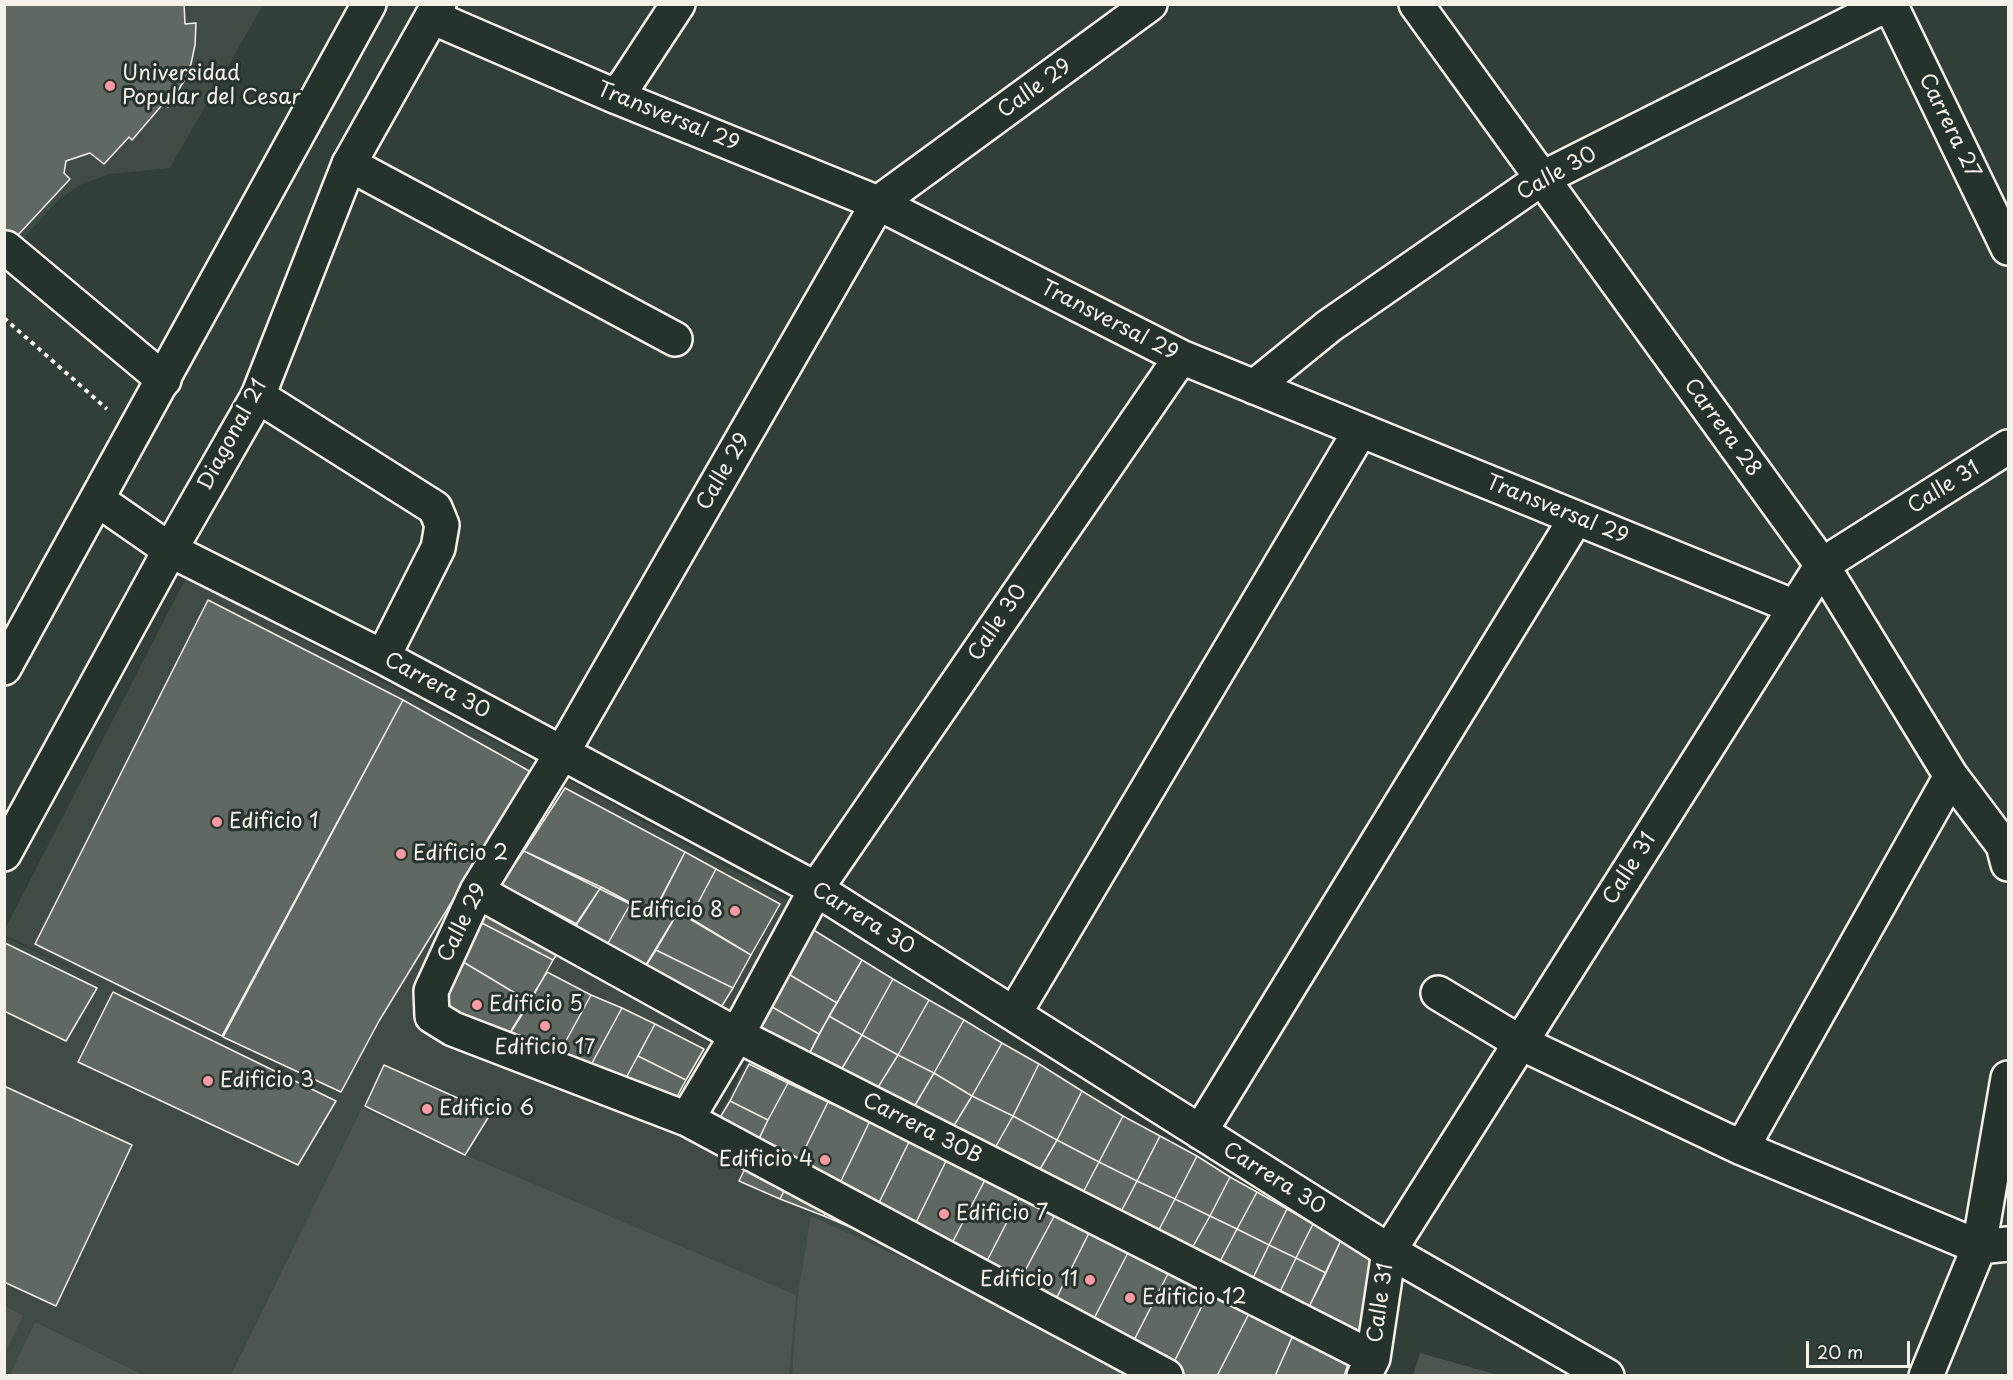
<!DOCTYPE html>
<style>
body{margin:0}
#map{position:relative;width:2013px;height:1380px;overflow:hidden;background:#323e38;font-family:"Playpen Sans",sans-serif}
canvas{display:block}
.frame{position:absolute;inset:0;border:6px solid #f4f1e8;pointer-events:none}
.scale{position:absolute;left:1806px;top:1341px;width:104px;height:27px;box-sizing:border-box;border:3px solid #f4f1e8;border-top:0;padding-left:8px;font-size:18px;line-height:21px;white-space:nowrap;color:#f4f1e8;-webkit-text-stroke:4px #26332d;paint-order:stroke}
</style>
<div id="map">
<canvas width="2013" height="1380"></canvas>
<div class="frame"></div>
<div class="scale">20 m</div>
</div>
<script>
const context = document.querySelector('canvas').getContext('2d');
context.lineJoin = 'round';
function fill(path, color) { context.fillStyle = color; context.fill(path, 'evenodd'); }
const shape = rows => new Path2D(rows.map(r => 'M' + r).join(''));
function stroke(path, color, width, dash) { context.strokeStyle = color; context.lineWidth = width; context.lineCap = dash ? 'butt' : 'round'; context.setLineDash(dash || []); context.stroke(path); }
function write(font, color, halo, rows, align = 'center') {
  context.font = font + ' "Playpen Sans",sans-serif'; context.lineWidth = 6; context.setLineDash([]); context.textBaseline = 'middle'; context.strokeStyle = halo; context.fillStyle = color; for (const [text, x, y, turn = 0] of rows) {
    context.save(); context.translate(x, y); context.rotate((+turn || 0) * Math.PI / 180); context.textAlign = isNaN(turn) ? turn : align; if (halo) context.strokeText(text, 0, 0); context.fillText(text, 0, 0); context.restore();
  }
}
fill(shape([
 [5,5,263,5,170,168,109,174,80,185,57,201,5,259],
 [186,578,550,770,791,902,672,1116,710,1134,747,1061,1359,1348,1352,1375,5,1375,4,937,108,985,5,935,5,929]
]), '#404b44');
fill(shape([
 [362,1108,465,1155,796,1295,789,1375,231,1375],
 [811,1216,1155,1375,792,1376,798,1295],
 [5,1306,23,1316,5,1353],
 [35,1322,143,1375,10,1375],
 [1420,1353,1498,1375,1413,1375]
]), '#4c564f');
const building = shape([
 [4,4,184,4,185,24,196,23,195,45,191,64,184,81,168,107,163,104,132,140,129,137,104,164,90,153,66,161,64,173,70,179,4,250,4,4],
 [208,600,403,700,222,1036,35,944,208,600],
 [403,700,531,772,379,1021,341,1092,223,1037,403,700],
 [565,788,685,852,652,915,524,851,565,788],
 [524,851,601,887,577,924,500,884,524,851],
 [685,852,716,869,690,918,659,903,685,852],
 [716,869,780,904,751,955,690,918,716,869],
 [500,884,577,924,553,960,478,921,500,884],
 [601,887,631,903,596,964,562,945,601,887],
 [631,903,652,915,659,903,678,912,635,983,596,964,631,903],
 [678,912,751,955,733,988,656,950,678,912],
 [478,921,553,960,530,1002,455,957,478,921],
 [812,929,862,960,837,1003,785,972,812,929],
 [5,943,97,988,66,1041,4,1011,5,943],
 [656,950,733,988,712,1022,635,983,656,950],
 [455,957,530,1002,500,1049,424,1009,455,957],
 [862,960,893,979,862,1035,829,1016,862,960],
 [547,972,591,995,549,1072,500,1049,547,972],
 [785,972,837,1003,819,1034,767,1004,785,972],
 [893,979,929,1000,898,1055,862,1035,893,979],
 [113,992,336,1101,298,1165,78,1062,113,992],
 [591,995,622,1008,579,1087,549,1072,591,995],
 [929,1000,964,1020,934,1073,898,1055,929,1000],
 [767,1004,819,1034,802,1068,748,1039,767,1004],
 [622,1008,655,1024,612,1104,579,1087,622,1008],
 [829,1016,862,1035,832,1085,802,1068,829,1016],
 [964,1020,1002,1043,972,1096,934,1073,964,1020],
 [655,1024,704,1049,686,1080,638,1056,655,1024],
 [862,1035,898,1055,867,1105,832,1085,862,1035],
 [1002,1043,1039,1064,1013,1116,972,1096,1002,1043],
 [898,1055,934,1073,904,1124,867,1105,898,1055],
 [638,1056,686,1080,667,1115,618,1092,638,1056],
 [749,1064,788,1083,768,1120,730,1101,749,1064],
 [1039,1064,1082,1091,1057,1140,1013,1116,1039,1064],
 [384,1065,491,1113,465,1155,365,1106,384,1065],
 [934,1073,972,1096,944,1142,904,1124,934,1073],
 [788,1083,828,1102,780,1199,739,1181,768,1120,788,1083],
 [4,1086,132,1145,56,1306,4,1282,4,1086],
 [1082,1091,1123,1116,1099,1162,1057,1140,1082,1091],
 [972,1096,1013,1116,987,1162,944,1142,972,1096],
 [730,1101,768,1120,751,1155,710,1134,730,1101],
 [828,1102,870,1121,824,1216,780,1199,828,1102],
 [1013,1116,1057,1140,1032,1183,987,1162,1013,1116],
 [1123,1116,1160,1136,1137,1181,1099,1162,1123,1116],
 [870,1121,910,1140,864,1233,824,1216,870,1121],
 [1160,1136,1197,1156,1175,1199,1137,1181,1160,1136],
 [910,1140,948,1157,902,1251,864,1233,910,1140],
 [1057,1140,1099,1162,1077,1204,1032,1183,1057,1140],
 [1197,1156,1230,1177,1210,1216,1175,1199,1197,1156],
 [948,1157,987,1176,939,1268,902,1251,948,1157],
 [1099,1162,1137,1181,1115,1223,1077,1204,1099,1162],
 [987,1176,1022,1193,975,1284,939,1268,987,1176],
 [1230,1177,1257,1192,1237,1229,1210,1216,1230,1177],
 [1137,1181,1175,1199,1153,1241,1115,1223,1137,1181],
 [1257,1192,1287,1209,1269,1245,1237,1229,1257,1192],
 [1022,1193,1058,1209,1010,1299,975,1284,1022,1193],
 [1175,1199,1210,1216,1187,1257,1153,1241,1175,1199],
 [1058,1209,1093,1225,1048,1315,1010,1299,1058,1209],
 [1287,1209,1313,1224,1296,1258,1269,1245,1287,1209],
 [1210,1216,1237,1229,1216,1269,1187,1257,1210,1216],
 [1313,1224,1341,1240,1326,1273,1296,1258,1313,1224],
 [1093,1225,1132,1245,1087,1332,1048,1315,1093,1225],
 [1237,1229,1269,1245,1249,1286,1216,1269,1237,1229],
 [1341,1240,1386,1265,1361,1332,1308,1309,1341,1240],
 [1132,1245,1173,1264,1129,1350,1087,1332,1132,1245],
 [1269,1245,1296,1258,1277,1298,1249,1286,1269,1245],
 [1296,1258,1326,1273,1308,1309,1277,1298,1296,1258],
 [1173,1264,1213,1284,1171,1368,1129,1350,1173,1264],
 [1213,1284,1254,1304,1217,1376,1186,1376,1171,1368,1213,1284],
 [1254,1304,1298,1324,1275,1376,1217,1376,1254,1304],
 [1298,1324,1353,1350,1344,1376,1275,1376,1298,1324]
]);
fill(building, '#5f6861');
stroke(building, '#f4f1e8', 1.5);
const minor = shape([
 [1150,4,878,203,562,753,477,891,431,991,432,1016,453,1029,687,1119,1166,1376],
 [1416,4,1822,565,1951,776,2003,845,2008,864],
 [1890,4,2008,248],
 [432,17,617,97,878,203,1181,357,1795,607],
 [617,97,678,4],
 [349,164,675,339],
 [6,248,164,380],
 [1254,387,1329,326,1541,179,1888,4],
 [258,396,435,508,442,525,438,548,383,657],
 [98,500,170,550,383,657,816,889,1389,1251,1607,1376],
 [477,891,737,1035,1373,1358],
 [1438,993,1521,1043,1742,1148,1979,1247,2008,1244],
 [1014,1014,1360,431],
 [687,1119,737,1035,816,889,1181,357],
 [1200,1132,1576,518],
 [1742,1148,1951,776],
 [1364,1376,1373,1358,1389,1251,1822,565,2008,447],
 [1926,1376,1979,1247,2008,1078]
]);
const highway = shape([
 [4,668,369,4],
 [4,854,170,550,258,396,349,164,439,4]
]);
stroke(minor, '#f4f1e8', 38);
stroke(highway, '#f4f1e8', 38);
stroke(shape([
 [4,318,107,409]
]), '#f4f1e8', 4, [4.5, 4.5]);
stroke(minor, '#26332d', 33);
stroke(highway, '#26332d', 33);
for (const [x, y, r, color] of [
 [110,86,6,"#ff9aa2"],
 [217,822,6,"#ff9aa2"],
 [401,854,6,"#ff9aa2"],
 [735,911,6,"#ff9aa2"],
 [477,1005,6,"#ff9aa2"],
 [545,1026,6,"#ff9aa2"],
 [208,1081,6,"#ff9aa2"],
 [427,1109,6,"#ff9aa2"],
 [825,1160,6,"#ff9aa2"],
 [944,1214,6,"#ff9aa2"],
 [1090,1280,6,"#ff9aa2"],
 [1130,1298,6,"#ff9aa2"]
]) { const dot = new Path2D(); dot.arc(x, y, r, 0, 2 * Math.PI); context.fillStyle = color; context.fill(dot); stroke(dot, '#26332d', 2); }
write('21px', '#f4f1e8', '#26332d', [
 ["Universidad",122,74],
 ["Popular del Cesar",122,98],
 ["Edificio 1",229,822],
 ["Edificio 2",413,854],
 ["Edificio 8",723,911,"right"],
 ["Edificio 5",489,1005],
 ["Edificio 17",545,1048,"center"],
 ["Edificio 3",220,1081],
 ["Edificio 6",439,1109],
 ["Edificio 4",813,1160,"right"],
 ["Edificio 7",956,1214],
 ["Edificio 11",1078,1280,"right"],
 ["Edificio 12",1142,1298]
], 'left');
write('21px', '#f4f1e8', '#26332d', [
 ["Calle 29",1035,89,-36],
 ["Transversal 29",668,117,22],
 ["Carrera 27",1949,126,64],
 ["Calle 30",1557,174,-29],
 ["Transversal 29",1109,321,27],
 ["Carrera 28",1722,428,54],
 ["Diagonal 21",233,435,-62],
 ["Calle 29",724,472,-60],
 ["Calle 31",1944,488,-32],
 ["Transversal 29",1557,510,22],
 ["Calle 30",998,623,-56],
 ["Carrera 30",437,686,28],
 ["Calle 31",1630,869,-58],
 ["Carrera 30",863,919,32],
 ["Calle 29",463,923,-64],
 ["Carrera 30B",922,1129,27],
 ["Carrera 30",1274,1179,32],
 ["Calle 31",1381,1303,-82]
]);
</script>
